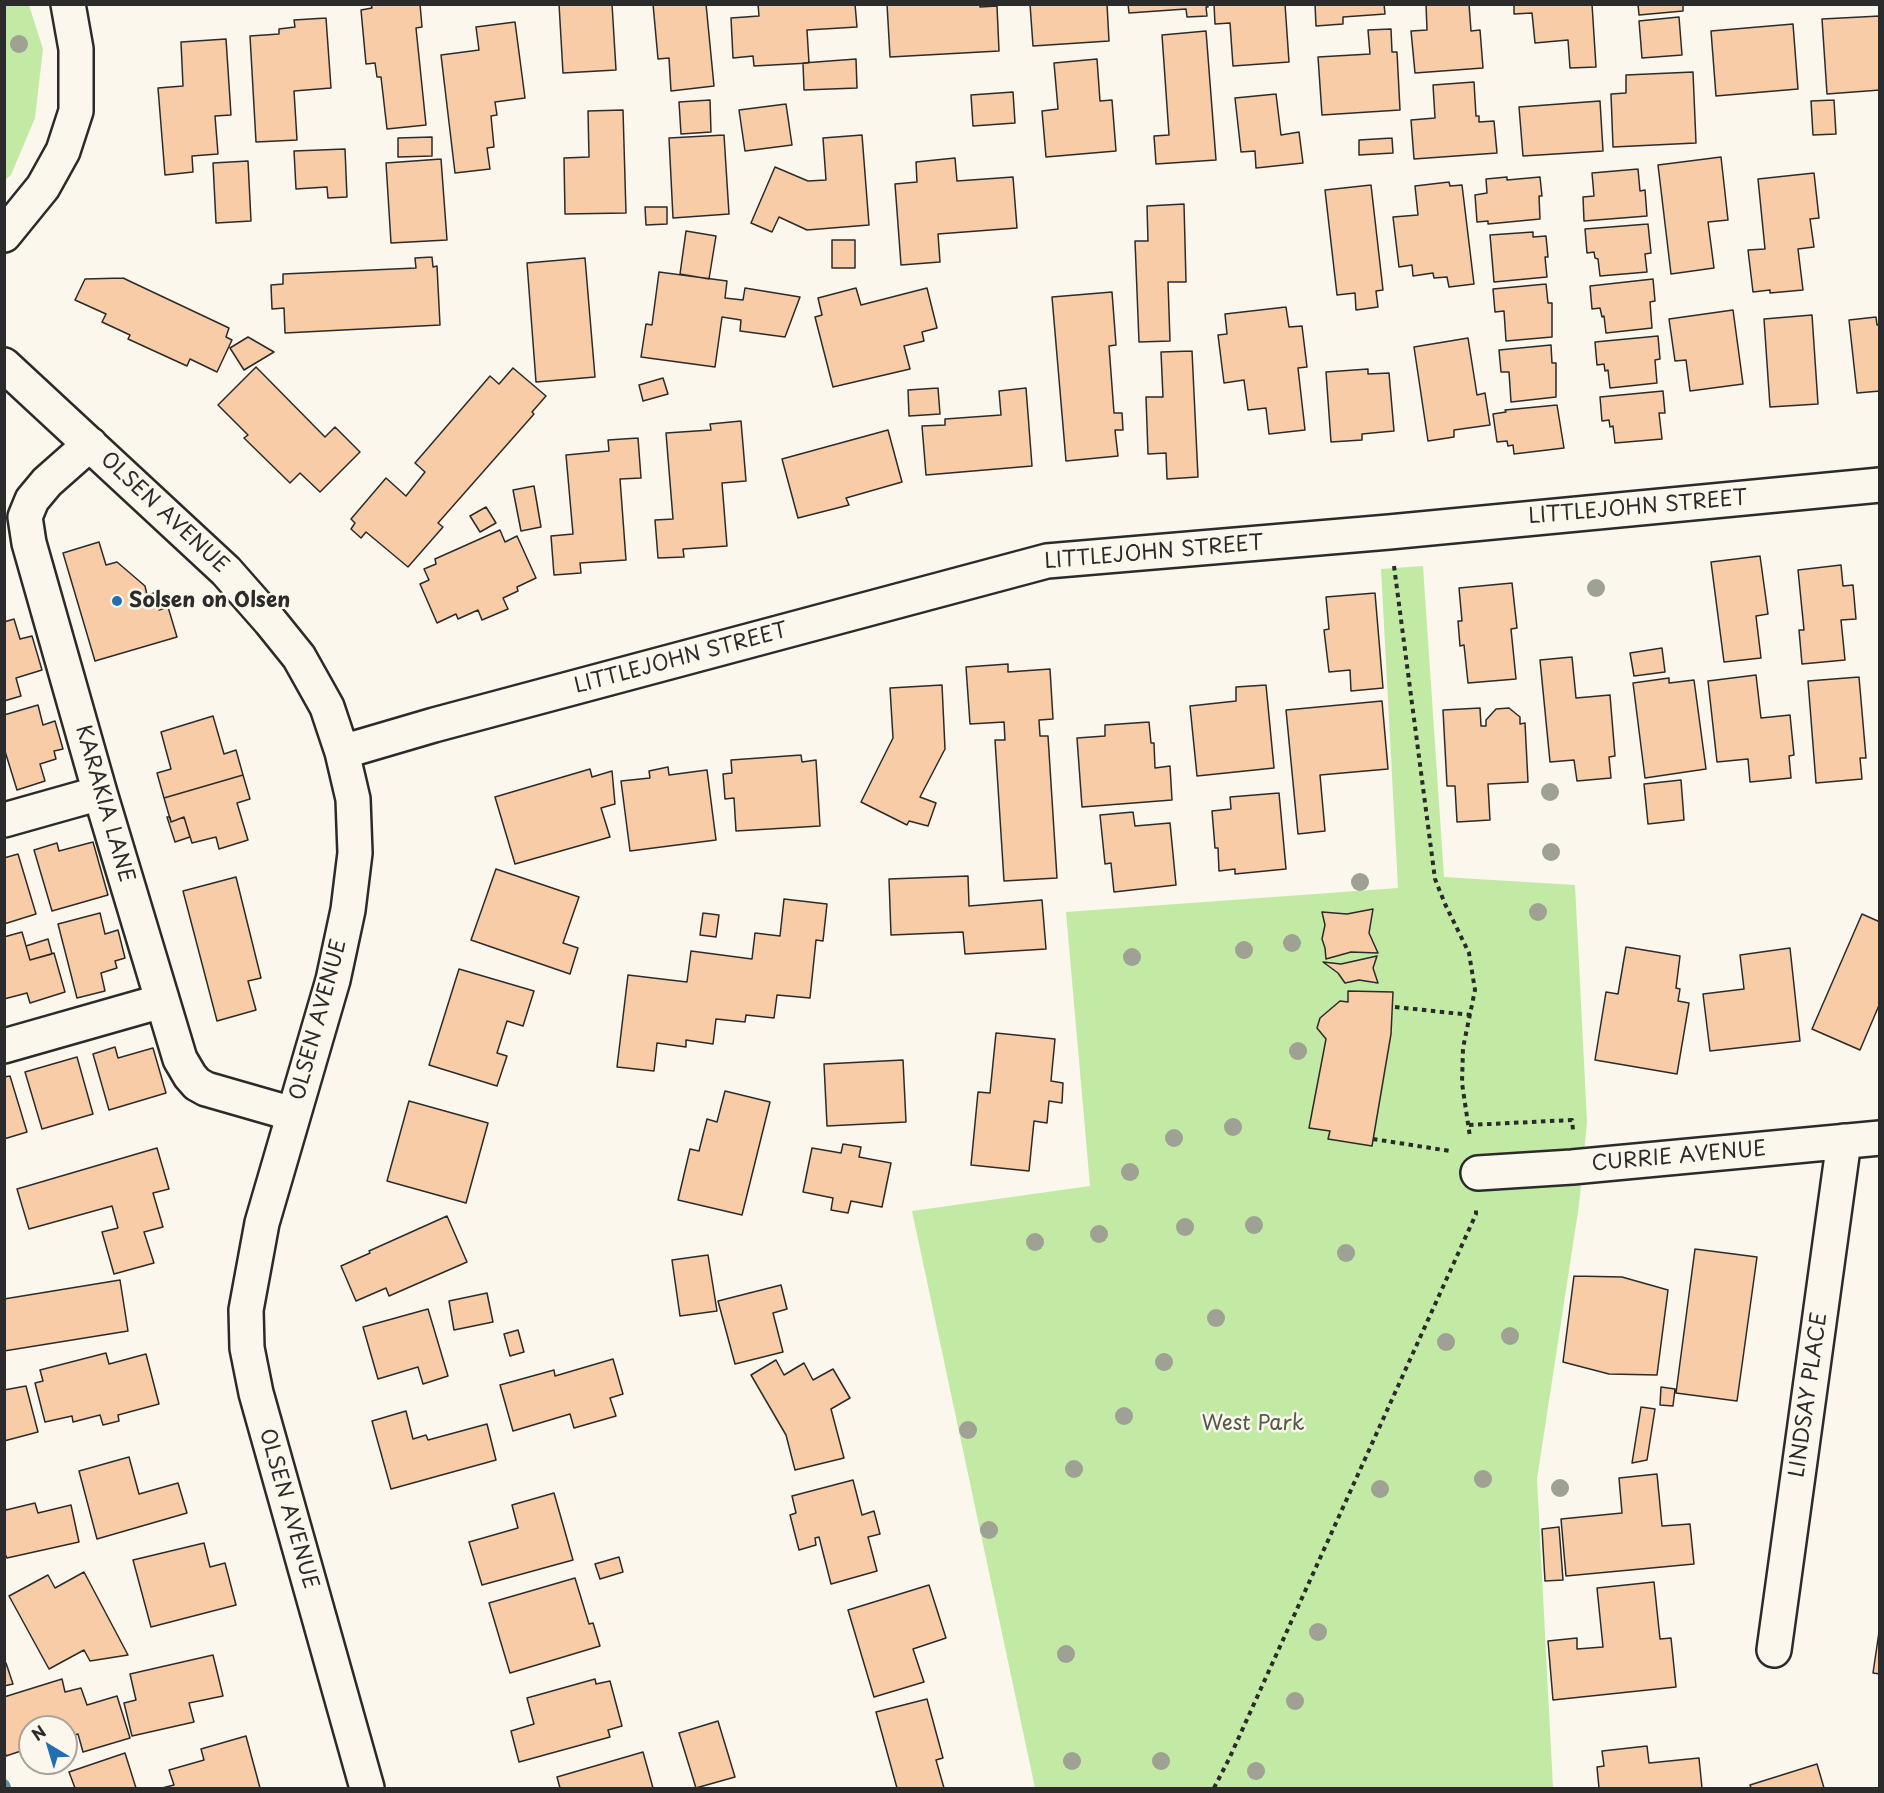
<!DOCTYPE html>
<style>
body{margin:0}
#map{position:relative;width:1884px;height:1793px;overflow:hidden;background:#fbf7ec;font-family:"Playpen Sans",sans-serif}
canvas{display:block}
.frame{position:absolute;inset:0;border:6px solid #2b2b2b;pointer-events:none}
.north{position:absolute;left:18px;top:1715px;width:60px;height:60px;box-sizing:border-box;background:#fbf7ec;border:2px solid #a8a59f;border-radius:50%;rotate:322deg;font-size:16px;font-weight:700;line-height:24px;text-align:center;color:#2b2b2b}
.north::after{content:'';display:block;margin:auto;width:21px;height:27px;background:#1f6fb2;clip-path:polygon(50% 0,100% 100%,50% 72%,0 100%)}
</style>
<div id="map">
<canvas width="1884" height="1793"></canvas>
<div class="frame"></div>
<div class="north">N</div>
</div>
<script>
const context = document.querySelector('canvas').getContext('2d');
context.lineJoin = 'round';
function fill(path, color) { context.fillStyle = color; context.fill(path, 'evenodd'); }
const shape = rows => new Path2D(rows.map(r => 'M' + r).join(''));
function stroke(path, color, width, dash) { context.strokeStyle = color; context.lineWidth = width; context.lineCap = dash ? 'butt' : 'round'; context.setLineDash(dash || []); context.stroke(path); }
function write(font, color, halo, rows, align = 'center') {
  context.font = font + ' "Playpen Sans",sans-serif'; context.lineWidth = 5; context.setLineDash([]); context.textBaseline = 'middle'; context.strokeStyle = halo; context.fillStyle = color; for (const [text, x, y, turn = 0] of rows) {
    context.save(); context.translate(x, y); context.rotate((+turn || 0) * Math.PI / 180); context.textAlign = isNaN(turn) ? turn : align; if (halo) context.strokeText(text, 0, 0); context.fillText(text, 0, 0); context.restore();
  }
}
fill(shape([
 [5,4,29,5,43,49,35,118,11,175,5,180],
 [1423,566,1444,877,1575,885,1587,1122,1579,1205,1537,1479,1553,1788,1035,1788,912,1211,1090,1186,1066,912,1398,888,1381,569]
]), '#c2eaa5');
stroke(shape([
 [4,1785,5,1788]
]), '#628c9c', 12);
const building = shape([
 [371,4,420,4,422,27,416,28,426,125,387,129,381,77,377,77,375,63,366,64,361,10,372,8,371,4],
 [559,4,612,4,616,70,563,73,559,4],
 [653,4,706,4,714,86,671,91,669,58,658,59,653,4],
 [758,4,855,4,857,27,807,30,809,63,754,66,753,56,733,58,731,18,759,16,758,4],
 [887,4,980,4,980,7,997,6,999,51,890,57,887,4],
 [1030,4,1107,4,1109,41,1033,46,1030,4],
 [1128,4,1208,4,1208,7,1206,7,1207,16,1187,17,1186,9,1129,13,1128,4],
 [1214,4,1285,4,1289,62,1233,66,1230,23,1215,24,1214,4],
 [1315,4,1384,4,1385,14,1343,17,1343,24,1316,26,1315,4],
 [1426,4,1469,4,1471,31,1480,30,1483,68,1415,73,1411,31,1427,30,1426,4],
 [1514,4,1592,4,1596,67,1570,68,1568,40,1535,43,1532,13,1514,14,1514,4],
 [1638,4,1683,4,1683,11,1639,15,1638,4],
 [1880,16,1880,90,1827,94,1822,19,1880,16],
 [1679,17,1682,55,1642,58,1639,21,1679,17],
 [326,18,331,88,294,91,297,140,256,142,250,36,279,34,279,29,295,27,294,20,326,18],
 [515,22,525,98,495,102,497,115,491,116,494,147,487,148,490,169,455,173,441,55,479,50,476,27,515,22],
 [1793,24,1798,89,1716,96,1711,31,1793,24],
 [1391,29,1392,52,1397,52,1400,110,1322,115,1318,57,1370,54,1368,30,1391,29],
 [1206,31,1216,160,1156,164,1154,136,1169,135,1162,35,1206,31],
 [226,39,231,115,215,116,218,154,192,156,193,172,165,175,158,88,183,86,181,42,226,39],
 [856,59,857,88,804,90,803,63,856,59],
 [1097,59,1100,101,1112,100,1116,151,1046,157,1042,111,1058,109,1054,63,1097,59],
 [1693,72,1696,143,1613,147,1611,94,1626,93,1626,75,1693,72],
 [1474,82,1476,116,1479,116,1479,122,1494,121,1497,153,1414,159,1411,120,1435,118,1433,85,1474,82],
 [1013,92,1015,123,973,126,971,95,1013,92],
 [1276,94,1281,135,1299,132,1303,163,1256,168,1255,151,1241,152,1235,98,1276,94],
 [710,100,711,132,681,134,679,102,710,100],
 [1834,100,1836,134,1813,135,1811,101,1834,100],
 [1600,101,1603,151,1523,156,1519,107,1600,101],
 [786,104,792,145,745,151,739,110,786,104],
 [623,110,626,213,565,214,564,158,589,157,588,111,623,110],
 [724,135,729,214,673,218,669,138,724,135],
 [862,135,869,225,807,230,779,217,772,232,751,223,775,167,808,181,826,180,823,138,862,135],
 [432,137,432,156,398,157,398,138,432,137],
 [1392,138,1393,153,1359,155,1359,140,1392,138],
 [345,149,347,197,328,198,327,187,296,189,294,151,345,149],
 [1721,157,1728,220,1708,222,1714,268,1671,274,1658,165,1721,157],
 [955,158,957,181,1013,177,1017,228,938,234,940,262,901,265,895,184,917,182,916,162,955,158],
 [441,159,447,240,391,243,386,163,441,159],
 [248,161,251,221,216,223,213,163,248,161],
 [1638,169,1640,191,1645,190,1647,216,1584,221,1583,197,1594,196,1592,173,1638,169],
 [1814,173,1819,218,1810,219,1814,247,1798,249,1803,290,1770,293,1770,290,1753,292,1748,250,1765,249,1758,179,1814,173],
 [1507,177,1507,180,1540,177,1542,196,1539,196,1540,219,1488,224,1488,221,1477,222,1475,195,1487,193,1486,179,1507,177],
 [1449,182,1450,186,1462,185,1474,284,1449,287,1447,277,1434,278,1433,273,1413,276,1412,265,1399,267,1393,217,1418,215,1415,186,1449,182],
 [1371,185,1383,290,1376,291,1378,307,1356,310,1355,293,1337,295,1325,190,1371,185],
 [1184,204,1186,282,1168,282,1170,341,1139,342,1135,241,1148,241,1147,206,1184,204],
 [645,207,667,207,667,224,646,225,645,207],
 [1648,224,1651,253,1645,254,1647,272,1600,276,1598,259,1595,258,1594,252,1587,253,1585,229,1648,224],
 [686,231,716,236,709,279,680,274,686,231],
 [1533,232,1533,237,1546,236,1548,257,1545,257,1547,277,1494,282,1490,235,1533,232],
 [832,240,855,240,855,268,832,268,832,240],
 [432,257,433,267,437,266,440,325,285,333,284,308,272,309,271,285,283,284,283,274,416,268,415,258,432,257],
 [585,258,595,377,536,382,527,263,585,258],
 [659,272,727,281,725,298,743,300,745,288,800,297,785,337,740,331,741,320,722,317,715,367,641,357,646,324,652,325,659,272],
 [123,278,229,328,226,337,232,340,217,372,190,359,187,366,128,339,130,335,102,322,106,314,75,300,85,279,123,278],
 [1653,279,1655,301,1650,302,1652,328,1606,333,1604,316,1602,317,1600,308,1592,309,1590,286,1653,279],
 [1546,284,1548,303,1552,303,1552,337,1506,341,1504,311,1495,312,1493,289,1546,284],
 [856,288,861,305,927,288,937,328,922,332,924,341,904,346,910,369,833,387,815,317,822,315,818,298,856,288],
 [1112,292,1116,345,1109,346,1114,413,1122,413,1123,430,1115,430,1118,456,1066,461,1052,297,1112,292],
 [1286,307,1289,327,1302,326,1307,367,1298,368,1305,430,1269,434,1266,408,1248,410,1244,380,1224,383,1218,335,1227,334,1225,314,1286,307],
 [1733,310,1743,384,1690,391,1686,360,1675,361,1669,319,1733,310],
 [1812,315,1818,404,1770,407,1764,319,1812,315],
 [1876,317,1877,325,1880,324,1880,391,1857,393,1849,320,1876,317],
 [1658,336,1660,359,1655,360,1657,383,1610,388,1608,370,1605,371,1604,364,1597,365,1595,342,1658,336],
 [248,337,274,352,244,370,230,348,248,337],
 [1468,338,1477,395,1485,393,1490,425,1454,430,1454,437,1428,441,1414,347,1468,338],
 [1551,345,1552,363,1556,363,1556,397,1511,402,1509,372,1501,372,1499,350,1551,345],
 [1192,351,1198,477,1167,479,1166,453,1148,454,1146,397,1163,397,1161,352,1192,351],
 [256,367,325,437,335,427,360,452,320,492,300,473,290,483,244,438,248,435,218,405,256,367],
 [513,368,546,396,532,412,534,414,438,523,443,527,408,567,366,532,361,538,351,529,355,523,351,519,386,478,406,496,425,472,415,463,490,376,499,384,513,368],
 [1368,369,1368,374,1389,373,1394,431,1362,434,1362,440,1331,442,1326,372,1368,369],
 [663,378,668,394,643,401,639,385,663,378],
 [938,388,940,414,909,416,908,390,938,388],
 [1026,388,1032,466,926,475,922,426,945,425,945,419,1001,415,999,391,1026,388],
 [1663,391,1665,413,1659,413,1662,439,1615,443,1613,426,1610,427,1609,420,1602,421,1600,397,1663,391],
 [1557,405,1564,448,1514,454,1513,445,1508,446,1507,441,1497,442,1493,414,1506,412,1505,410,1557,405],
 [741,421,746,481,722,483,727,546,683,549,684,557,658,558,655,520,673,519,666,433,711,430,710,424,741,421],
 [888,430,902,482,846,498,849,505,798,518,782,459,888,430],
 [638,438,641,478,620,479,626,560,580,563,581,573,554,575,551,536,573,534,566,455,609,451,608,440,638,438],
 [534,486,541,527,521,531,513,490,534,486],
 [486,507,496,523,480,532,470,516,486,507],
 [500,530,505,542,517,536,536,578,517,587,518,591,503,598,508,609,482,620,478,610,458,619,456,614,437,623,420,584,429,580,424,569,436,564,435,559,500,530],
 [99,542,106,565,117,562,145,586,147,595,154,593,159,610,168,607,177,637,95,661,63,553,99,542],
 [1760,556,1768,614,1756,616,1761,658,1724,662,1711,562,1760,556],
 [1841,565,1843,586,1853,585,1856,619,1841,620,1845,660,1802,664,1799,630,1804,630,1798,570,1841,565],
 [1512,583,1517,628,1511,629,1516,679,1468,683,1464,645,1460,646,1458,621,1462,621,1459,588,1512,583],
 [1375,593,1383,688,1351,691,1350,670,1329,672,1324,630,1329,629,1326,597,1375,593],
 [14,619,20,639,32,636,42,670,16,678,21,696,4,701,4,622,14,619],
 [1662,648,1665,672,1634,676,1630,653,1662,648],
 [1572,657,1576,698,1610,695,1615,756,1609,757,1611,778,1577,781,1574,760,1550,762,1540,660,1572,657],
 [1008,664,1008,672,1050,669,1053,719,1039,720,1040,736,1048,736,1057,878,1004,881,995,740,1005,740,1004,722,970,724,966,667,1008,664],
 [1756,675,1761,718,1790,715,1794,755,1789,756,1791,778,1750,782,1748,759,1717,762,1708,681,1756,675],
 [1859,677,1866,758,1860,758,1862,779,1816,783,1808,681,1859,677],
 [1669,678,1669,683,1694,680,1706,769,1645,778,1633,683,1669,678],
 [942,685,945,749,920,797,936,803,928,826,909,821,907,825,861,802,893,738,890,688,942,685],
 [1266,685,1274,768,1197,776,1190,706,1236,701,1236,687,1266,685],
 [1382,701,1388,769,1320,775,1325,831,1298,834,1286,710,1382,701],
 [38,705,43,725,55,721,63,749,54,751,56,759,40,764,45,781,17,790,4,748,4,715,38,705],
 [1480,708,1481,726,1486,726,1486,720,1496,709,1509,708,1520,717,1520,724,1525,723,1528,782,1488,784,1490,820,1457,822,1455,786,1447,786,1443,710,1480,708],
 [213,716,224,754,236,750,243,775,164,798,157,773,171,769,161,732,213,716],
 [1149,722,1151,743,1154,743,1155,768,1170,766,1172,800,1082,807,1077,738,1105,736,1105,725,1149,722],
 [801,755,802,762,816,760,820,826,736,831,734,798,725,799,723,774,732,773,731,760,801,755],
 [668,767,669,775,707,770,716,840,630,851,621,781,650,778,649,771,668,767],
 [590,769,592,777,612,771,615,804,601,808,610,837,515,864,495,797,590,769],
 [243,775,250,799,237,803,248,840,219,849,216,837,192,843,184,817,171,822,164,798,243,775],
 [1681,780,1684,820,1648,824,1644,784,1681,780],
 [1279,793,1286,869,1235,874,1235,869,1219,871,1218,848,1215,848,1212,811,1231,809,1230,797,1279,793],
 [1133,812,1135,826,1170,823,1176,885,1114,892,1111,863,1105,864,1100,815,1133,812],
 [167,817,170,817,171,822,184,817,190,837,175,842,167,817],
 [93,842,108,895,52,911,34,850,57,843,59,851,93,842],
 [18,854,36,914,4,924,4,858,18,854],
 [496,869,579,897,563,943,578,948,570,974,471,940,496,869],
 [968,876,969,906,1042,900,1046,949,965,954,963,932,891,935,889,879,968,876],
 [236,877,261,978,248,981,256,1010,217,1021,183,891,236,877],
 [784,899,827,904,823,941,816,940,810,998,777,995,774,1018,746,1015,745,1022,716,1019,713,1044,686,1040,686,1047,657,1043,654,1071,617,1067,628,975,687,982,691,951,752,959,755,933,780,936,784,899],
 [1373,909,1369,933,1378,953,1351,952,1326,959,1325,948,1322,939,1325,925,1322,912,1347,914,1373,909],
 [100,913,105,934,118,930,125,958,115,961,117,968,101,973,105,991,77,998,58,924,100,913],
 [703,913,719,915,716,937,700,935,703,913],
 [1862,914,1880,922,1880,1003,1860,1050,1812,1029,1862,914],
 [22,932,30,960,54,953,65,992,30,1003,27,993,4,999,4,937,22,932],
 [48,939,52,954,30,960,26,946,48,939],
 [1626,947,1680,956,1676,988,1680,989,1678,1001,1689,1003,1677,1074,1595,1060,1606,992,1618,994,1626,947],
 [1790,948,1800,1041,1710,1051,1703,994,1744,989,1740,955,1790,948],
 [1377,956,1373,968,1378,983,1359,980,1345,983,1338,973,1323,962,1341,964,1377,956],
 [459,969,534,991,523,1026,507,1021,497,1053,507,1056,497,1086,429,1065,459,969],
 [1348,991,1393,992,1391,1034,1372,1146,1328,1139,1330,1131,1309,1128,1326,1039,1317,1028,1320,1018,1340,1001,1348,1002,1348,991],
 [996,1033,1055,1039,1051,1081,1063,1083,1062,1103,1049,1101,1047,1123,1034,1121,1029,1171,971,1165,978,1092,990,1093,996,1033],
 [115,1047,118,1058,153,1048,166,1093,109,1110,93,1054,115,1047],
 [77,1057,93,1114,42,1129,25,1072,77,1057],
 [903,1060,906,1122,827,1126,824,1064,903,1060],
 [10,1076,27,1132,4,1139,4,1077,10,1076],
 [725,1091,770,1102,742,1215,678,1200,690,1149,699,1151,707,1119,717,1122,725,1091],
 [409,1101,488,1123,466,1203,387,1181,409,1101],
 [843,1144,861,1147,859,1157,891,1163,882,1207,851,1201,848,1213,831,1210,833,1198,803,1192,812,1148,841,1153,843,1144],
 [157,1148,169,1189,153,1193,163,1227,144,1232,154,1263,114,1274,102,1232,118,1228,112,1206,29,1229,17,1189,157,1148],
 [447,1216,467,1262,389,1296,386,1288,356,1301,341,1266,370,1253,369,1251,447,1216],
 [1695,1249,1757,1257,1737,1401,1676,1393,1695,1249],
 [708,1255,717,1311,680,1316,672,1260,708,1255],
 [1574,1276,1622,1277,1668,1290,1657,1375,1609,1374,1563,1362,1574,1276],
 [120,1280,128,1331,4,1351,4,1299,120,1280],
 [781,1285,787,1309,773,1313,783,1352,735,1364,718,1301,781,1285],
 [487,1293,493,1322,454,1330,449,1301,487,1293],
 [428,1309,448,1376,423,1384,418,1367,378,1379,363,1327,428,1309],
 [518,1330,524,1352,510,1356,504,1334,518,1330],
 [106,1353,109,1364,146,1354,159,1404,118,1415,119,1421,103,1425,100,1415,73,1422,72,1416,45,1422,35,1383,43,1381,40,1370,106,1353],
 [613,1359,623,1394,610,1398,616,1416,574,1428,570,1414,513,1431,500,1385,554,1370,555,1376,613,1359],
 [776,1360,784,1375,804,1363,813,1380,833,1369,850,1398,831,1409,844,1458,795,1470,786,1435,751,1375,776,1360],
 [26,1386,38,1432,4,1441,4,1390,26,1386],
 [1661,1387,1675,1389,1673,1406,1660,1405,1661,1387],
 [1641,1407,1655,1409,1647,1460,1632,1463,1641,1407],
 [406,1411,413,1439,426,1435,428,1440,487,1424,496,1460,391,1489,372,1421,406,1411],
 [129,1457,139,1494,178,1483,187,1513,97,1539,79,1471,129,1457],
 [1657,1474,1662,1526,1690,1524,1694,1564,1566,1576,1561,1519,1622,1513,1619,1478,1657,1474],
 [853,1480,862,1515,874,1511,880,1534,868,1537,877,1571,831,1584,819,1537,815,1538,816,1545,799,1550,790,1515,796,1513,792,1496,853,1480],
 [554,1493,573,1560,482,1585,469,1542,518,1528,512,1505,554,1493],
 [35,1503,38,1513,71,1505,79,1542,7,1558,4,1552,4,1504,6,1510,35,1503],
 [1559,1527,1563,1580,1545,1581,1542,1529,1559,1527],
 [204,1543,210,1567,225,1563,236,1605,151,1627,133,1560,204,1543],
 [619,1557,623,1572,600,1579,595,1564,619,1557],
 [84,1572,128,1655,90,1661,84,1650,49,1669,9,1596,48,1575,55,1588,84,1572],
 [575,1578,589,1624,593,1623,600,1646,510,1673,489,1603,575,1578],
 [1654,1582,1660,1639,1671,1638,1676,1687,1553,1700,1548,1641,1577,1638,1577,1649,1603,1647,1597,1588,1654,1582],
 [929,1585,946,1638,913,1649,924,1682,874,1697,848,1610,929,1585],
 [1879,1632,1880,1632,1880,1674,1873,1673,1879,1632],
 [213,1655,223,1696,189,1703,194,1722,132,1736,124,1703,136,1700,130,1674,213,1655],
 [4,1663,6,1663,13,1684,4,1686,4,1663],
 [62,1679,65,1692,81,1688,87,1705,117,1696,130,1738,83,1752,78,1734,66,1738,66,1727,30,1727,30,1748,6,1756,4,1749,4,1697,62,1679],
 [595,1679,596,1684,610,1681,622,1726,608,1730,610,1737,519,1762,511,1731,534,1724,527,1698,595,1679],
 [927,1699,943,1758,936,1760,944,1788,897,1788,876,1712,927,1699],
 [718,1721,735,1777,696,1788,679,1733,718,1721],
 [246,1736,260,1788,162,1788,174,1785,169,1770,204,1760,201,1749,246,1736],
 [1647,1746,1649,1763,1699,1758,1702,1788,1599,1788,1597,1767,1604,1766,1602,1751,1647,1746],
 [643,1752,653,1788,560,1788,557,1777,643,1752],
 [125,1753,136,1788,75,1788,69,1772,125,1753],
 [1817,1764,1824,1788,1751,1788,1750,1785,1817,1764]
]);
fill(building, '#f7cca6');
stroke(building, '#2b2b2b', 1.5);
const minor = shape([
 [4,365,226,571,270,621,299,657,327,707,342,752,353,799,355,853,348,910,333,980,262,1223,246,1310,247,1348,256,1393,367,1788],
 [90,444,47,482,32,500,25,517,29,543,100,793,180,1059,190,1076,197,1084,206,1089,293,1114],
 [342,752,434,725,1047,561,1389,532,1880,485],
 [4,820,100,793],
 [4,1046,162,1001],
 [1478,1173,1572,1167,1880,1138],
 [1774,1650,1844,1141]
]);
const tertiary = shape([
 [4,235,43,187,63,151,76,111,76,49,68,4]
]);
stroke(minor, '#2b2b2b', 38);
stroke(tertiary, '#2b2b2b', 38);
stroke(shape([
 [1394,566,1435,879,1445,904,1469,953,1475,990,1463,1048,1462,1083,1470,1137],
 [1395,1007,1471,1015],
 [1469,1125,1572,1120,1573,1130],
 [1373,1139,1450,1151],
 [1214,1788,1229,1759,1476,1214,1476,1207]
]), '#2b2b2b', 4, [4.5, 4.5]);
stroke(minor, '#fbf7ec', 33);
stroke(tertiary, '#fbf7ec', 33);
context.fillStyle = '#9ea193';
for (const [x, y] of [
 [19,44],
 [1596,588],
 [1550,792],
 [1551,852],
 [1360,882],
 [1538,912],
 [1292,943],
 [1244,950],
 [1132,957],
 [1298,1051],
 [1233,1127],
 [1174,1138],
 [1130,1172],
 [1254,1225],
 [1185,1227],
 [1099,1234],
 [1035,1242],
 [1346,1253],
 [1216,1318],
 [1510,1336],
 [1446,1342],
 [1164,1362],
 [1124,1416],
 [968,1430],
 [1074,1469],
 [1483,1479],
 [1560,1488],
 [1380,1489],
 [989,1530],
 [1318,1632],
 [1066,1654],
 [1295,1701],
 [1072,1761],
 [1161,1761],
 [1256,1771]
]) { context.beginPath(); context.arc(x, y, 9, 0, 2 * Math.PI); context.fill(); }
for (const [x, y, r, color] of [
 [117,601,6,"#1f6fb2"]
]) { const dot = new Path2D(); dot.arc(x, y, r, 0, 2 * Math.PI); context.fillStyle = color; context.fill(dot); stroke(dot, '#fbf7ec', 2); }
write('21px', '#2b2b2b', '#fbf7ec', [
 ["LITTLEJOHN STREET",1638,508,-5],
 ["OLSEN AVENUE",164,513,43],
 ["LITTLEJOHN STREET",1154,553,-5],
 ["LITTLEJOHN STREET",681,659,-15],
 ["KARAKIA LANE",104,804,74],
 ["OLSEN AVENUE",319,1020,-75],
 ["CURRIE AVENUE",1679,1157,-5],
 ["LINDSAY PLACE",1809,1395,-82],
 ["OLSEN AVENUE",288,1509,74]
]);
write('bold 21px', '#2b2b2b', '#fbf7ec', [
 ["Solsen on Olsen",129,601]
], 'left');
write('21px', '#515b4a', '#fbf7ec', [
 ["West Park",1253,1424]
]);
</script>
